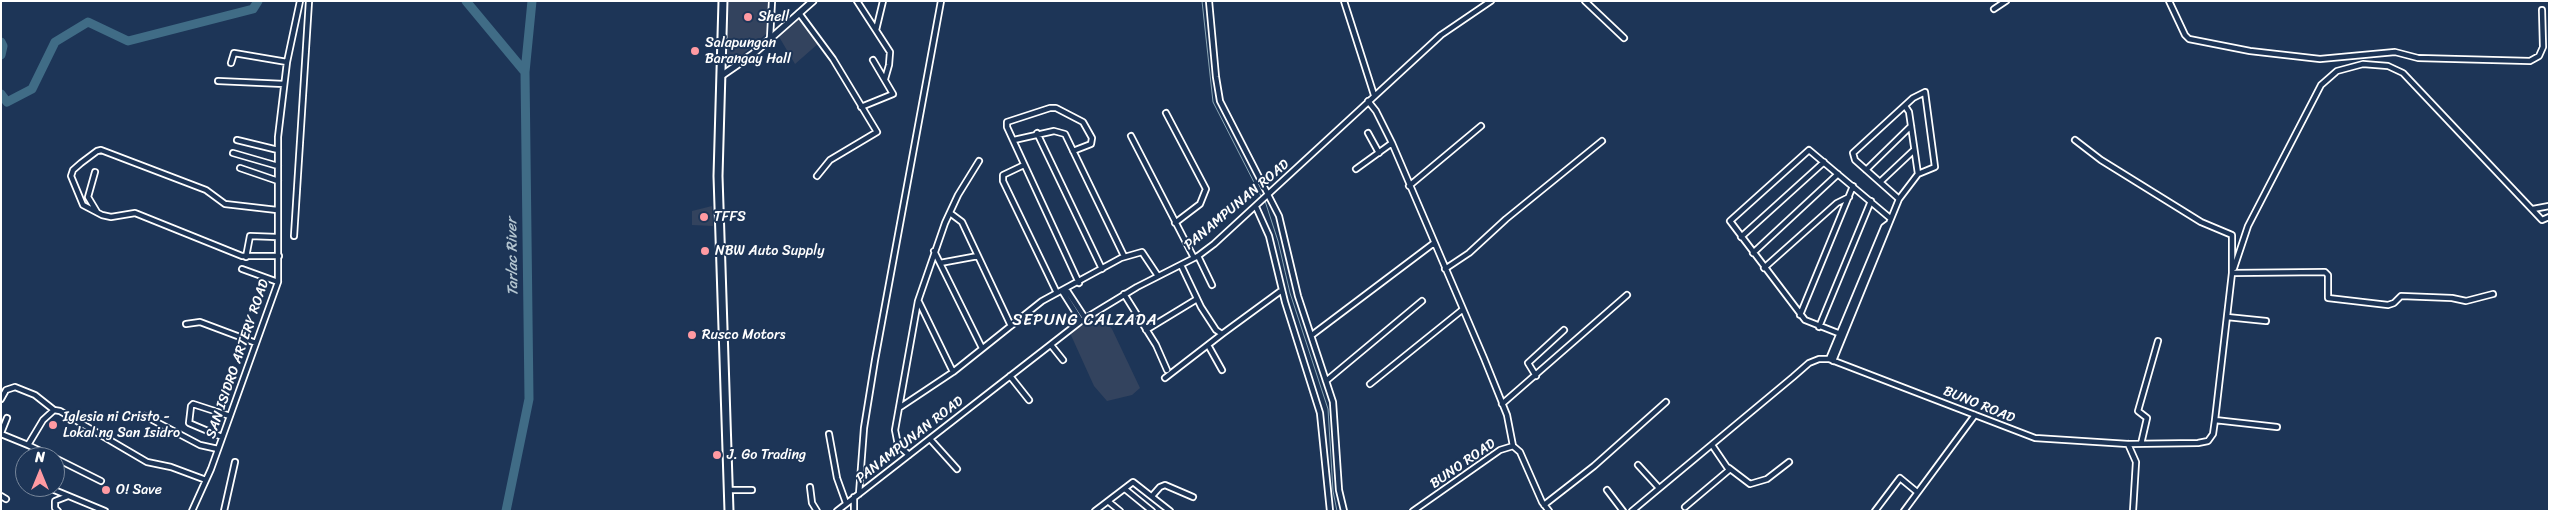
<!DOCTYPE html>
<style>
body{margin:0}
#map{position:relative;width:2550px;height:512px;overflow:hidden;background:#1d3557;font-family:Sriracha,sans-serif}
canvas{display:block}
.frame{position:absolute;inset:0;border:2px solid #fff;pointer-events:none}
.north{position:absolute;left:15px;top:447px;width:50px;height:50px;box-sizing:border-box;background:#1d3557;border:1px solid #77869a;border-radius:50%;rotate:0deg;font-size:14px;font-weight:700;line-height:20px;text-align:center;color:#fff}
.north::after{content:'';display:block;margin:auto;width:18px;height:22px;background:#ff9aa2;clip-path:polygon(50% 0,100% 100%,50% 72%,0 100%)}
</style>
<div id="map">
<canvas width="2550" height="512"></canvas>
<div class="frame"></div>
<div class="north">N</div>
</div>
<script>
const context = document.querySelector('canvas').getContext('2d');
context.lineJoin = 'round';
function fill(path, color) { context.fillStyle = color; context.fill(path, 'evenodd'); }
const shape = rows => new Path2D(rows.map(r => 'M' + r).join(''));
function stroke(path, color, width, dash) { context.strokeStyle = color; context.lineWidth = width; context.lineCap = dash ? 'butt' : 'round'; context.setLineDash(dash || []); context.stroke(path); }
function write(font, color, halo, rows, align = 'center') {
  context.font = font + ' Sriracha,sans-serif'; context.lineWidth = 4; context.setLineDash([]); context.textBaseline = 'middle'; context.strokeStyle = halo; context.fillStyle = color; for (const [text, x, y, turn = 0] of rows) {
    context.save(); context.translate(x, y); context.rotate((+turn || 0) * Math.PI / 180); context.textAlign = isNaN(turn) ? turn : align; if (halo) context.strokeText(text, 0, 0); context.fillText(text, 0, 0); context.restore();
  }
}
fill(shape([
 [729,1,768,1,767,33,735,61,727,61],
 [801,16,819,43,795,64,778,35],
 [712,206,713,226,692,225,692,211],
 [1100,314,1112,329,1140,388,1132,395,1107,401,1094,386,1070,333]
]), '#33435e');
stroke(shape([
 [1202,1,1213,102,1262,198],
 [1265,201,1278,241,1290,293,1328,409,1333,491,1337,511]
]), '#8ca7b6', 1);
stroke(shape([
 [466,1,525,72],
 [1,42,3,46,1,55],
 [1,94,7,102,32,89,55,42,88,22,128,41,253,9,258,1],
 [506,511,529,399,525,72,532,1]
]), '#406c86', 9);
const minor = shape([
 [857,1,890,52,889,65,885,79],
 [1209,1,1216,77,1220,101,1279,216,1298,296,1333,402,1339,490,1344,511],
 [1344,1,1374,95],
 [1585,1,1624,38],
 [2169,1,2185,35,2189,39,2250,51,2320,59,2395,52,2418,58,2530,61,2539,56,2543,47,2542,10],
 [1994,9,2006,1],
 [799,13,833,59,877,132,830,160,817,176],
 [876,30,883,1],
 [770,38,772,1],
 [231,63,234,53,287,62],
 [218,81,284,84],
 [1368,101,1376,111,1392,143,1484,358,1507,415,1513,446],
 [1905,106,1909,112,1918,174],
 [861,107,893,94,873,60],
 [1166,113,1206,189,1200,204,1175,223],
 [1037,133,1102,269],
 [1368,133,1379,153],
 [1131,136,1194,258],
 [237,140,278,150],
 [1014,140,1054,131,1065,134,1124,256],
 [1073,151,1091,144,1092,138,1083,122,1056,108,1050,108,1007,122,1007,127,1079,283],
 [233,153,278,166],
 [1024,165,1003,175,1003,181,1057,293],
 [240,168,278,181],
 [1356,169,1392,143],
 [1866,170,1911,126],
 [95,172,88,197,97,212],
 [1880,182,1913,151],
 [1409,186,1481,126],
 [1256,207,1269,236,1285,302,1320,413,1330,511],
 [2533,209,2549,206],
 [277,210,225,204,206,190,101,150,97,151,81,163,73,170,71,176,83,205,102,215,111,217,135,213,242,256,279,256],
 [950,213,962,222,1011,326],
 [294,236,309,1],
 [1741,237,1824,162],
 [934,251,982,348],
 [1753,253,1838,174],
 [1198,256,1212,285],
 [246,257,250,236,277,237],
 [940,263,978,256],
 [1181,265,1201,307,1216,330,1222,334,1282,290],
 [1764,268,1837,203,1849,197],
 [2234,268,2248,226,2321,85,2337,71,2363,64,2388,66,2403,73,2542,220,2549,217],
 [242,269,278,282],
 [1445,269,1469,253,1506,219,1602,141],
 [2232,273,2325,272,2328,275,2328,298,2388,305,2394,303,2401,296,2452,298,2466,301,2493,294],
 [1066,289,1085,318],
 [1062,291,1081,321],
 [1124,294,1156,345,1167,370],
 [919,302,953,372],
 [1800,315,1853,186],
 [2227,317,2266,321],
 [186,324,200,322,256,343],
 [1819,327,1871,201],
 [1146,330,1197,299],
 [1312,335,1434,243],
 [1843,335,1805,320,1730,221,1809,150,1890,218],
 [1051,345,1063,360],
 [1208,345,1222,370],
 [1829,359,1884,227,1888,224],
 [1833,361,1899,199,1918,174,1935,167,1925,92,1913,98,1853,153,1855,160,1899,199],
 [1010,376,1029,400],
 [1536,376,1528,363,1564,330],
 [1165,378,1222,334],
 [1326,381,1422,301],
 [1370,384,1462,310],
 [1,399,6,390,15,387,35,395,54,410],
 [1502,404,1627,295],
 [899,408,953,372,1042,301,1121,258,1142,252,1158,276],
 [145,416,200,445,218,449],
 [2215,420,2277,427],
 [1,433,7,418],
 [1,434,28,445],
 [829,434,837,478,846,503],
 [222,437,189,423,191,406,193,404,230,416],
 [930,439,957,469],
 [2128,444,2136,462,2133,511],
 [2141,444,2147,418,2138,411,2158,341],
 [1513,446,1520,452,1542,502,1549,511],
 [909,455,898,445,895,430,918,301,945,223,958,195,979,161],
 [53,457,28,445,43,420,54,410,60,411,147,462,171,467,206,480],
 [55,458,101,481],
 [1638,465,1659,488],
 [1729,468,1750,484,1767,479,1789,462],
 [47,487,105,511],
 [810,487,812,503,817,511],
 [1125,489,1152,511],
 [729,490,752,490],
 [1607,490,1623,511],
 [859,494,864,428,875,360,941,1],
 [1,496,6,499],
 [1152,496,1160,487,1165,485,1193,497],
 [1109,502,1120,511],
 [1544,505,1594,466,1666,402],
 [1685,507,1729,470,1712,445],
 [58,511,55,508,55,501,68,496],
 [192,511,211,469,278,282,278,137,287,62,300,1],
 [224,511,235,462],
 [837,511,1081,321,1137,287,1198,256,1214,244,1441,35,1491,1],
 [854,511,854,497],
 [1095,511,1133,482,1170,511],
 [1413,511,1500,450,1513,446],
 [1632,511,1793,377,1809,363,1819,359,1829,359,2035,438,2128,444,2198,443,2208,441,2213,434,2215,420,2232,273,2232,235,2201,222,2101,160,2075,140],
 [1875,511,1900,478,1917,492],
 [1904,511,1975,415]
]);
const major = shape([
 [721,76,753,54,813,1]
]);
const highway = shape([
 [723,1,718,176,729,511]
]);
stroke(minor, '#fff', 8);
stroke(major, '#fff', 9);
stroke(highway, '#fff', 11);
stroke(minor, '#1d3557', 4.5);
stroke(major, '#1d3557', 5.5);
stroke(highway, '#1d3557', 7);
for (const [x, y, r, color] of [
 [748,17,5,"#ff9aa2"],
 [695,51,5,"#ff9aa2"],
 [704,217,5,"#ff9aa2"],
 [705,251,5,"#ff9aa2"],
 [692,335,5,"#ff9aa2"],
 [53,425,5,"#ff9aa2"],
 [717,455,5,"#ff9aa2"],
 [106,490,5,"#ff9aa2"]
]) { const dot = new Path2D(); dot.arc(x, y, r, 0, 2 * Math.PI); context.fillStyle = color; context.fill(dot); stroke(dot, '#1d3557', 2); }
write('14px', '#fff', '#1d3557', [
 ["Shell",758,17],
 ["Salapungan",705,43],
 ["Barangay Hall",705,59],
 ["TFFS",714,217],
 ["NBW Auto Supply",715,251],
 ["Rusco Motors",702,335],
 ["Iglesia ni Cristo -",63,417],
 ["Lokal ng San Isidro",63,433],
 ["J. Go Trading",727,455],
 ["O! Save",116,490]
], 'left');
write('14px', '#fff', '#1d3557', [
 ["PANAMPUNAN ROAD",1237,205,-40],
 ["SAN ISIDRO ARTERY ROAD",238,359,-71],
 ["BUNO ROAD",1979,405,22],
 ["PANAMPUNAN ROAD",910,440,-38],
 ["BUNO ROAD",1463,464,-35]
]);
write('italic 15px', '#b3c4cf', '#1d3557', [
 ["Tarlac River",513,257,-91]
]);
context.letterSpacing = '1px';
write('16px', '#fff', '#1d3557', [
 ["SEPUNG CALZADA",1085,321]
]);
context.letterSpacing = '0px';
</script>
